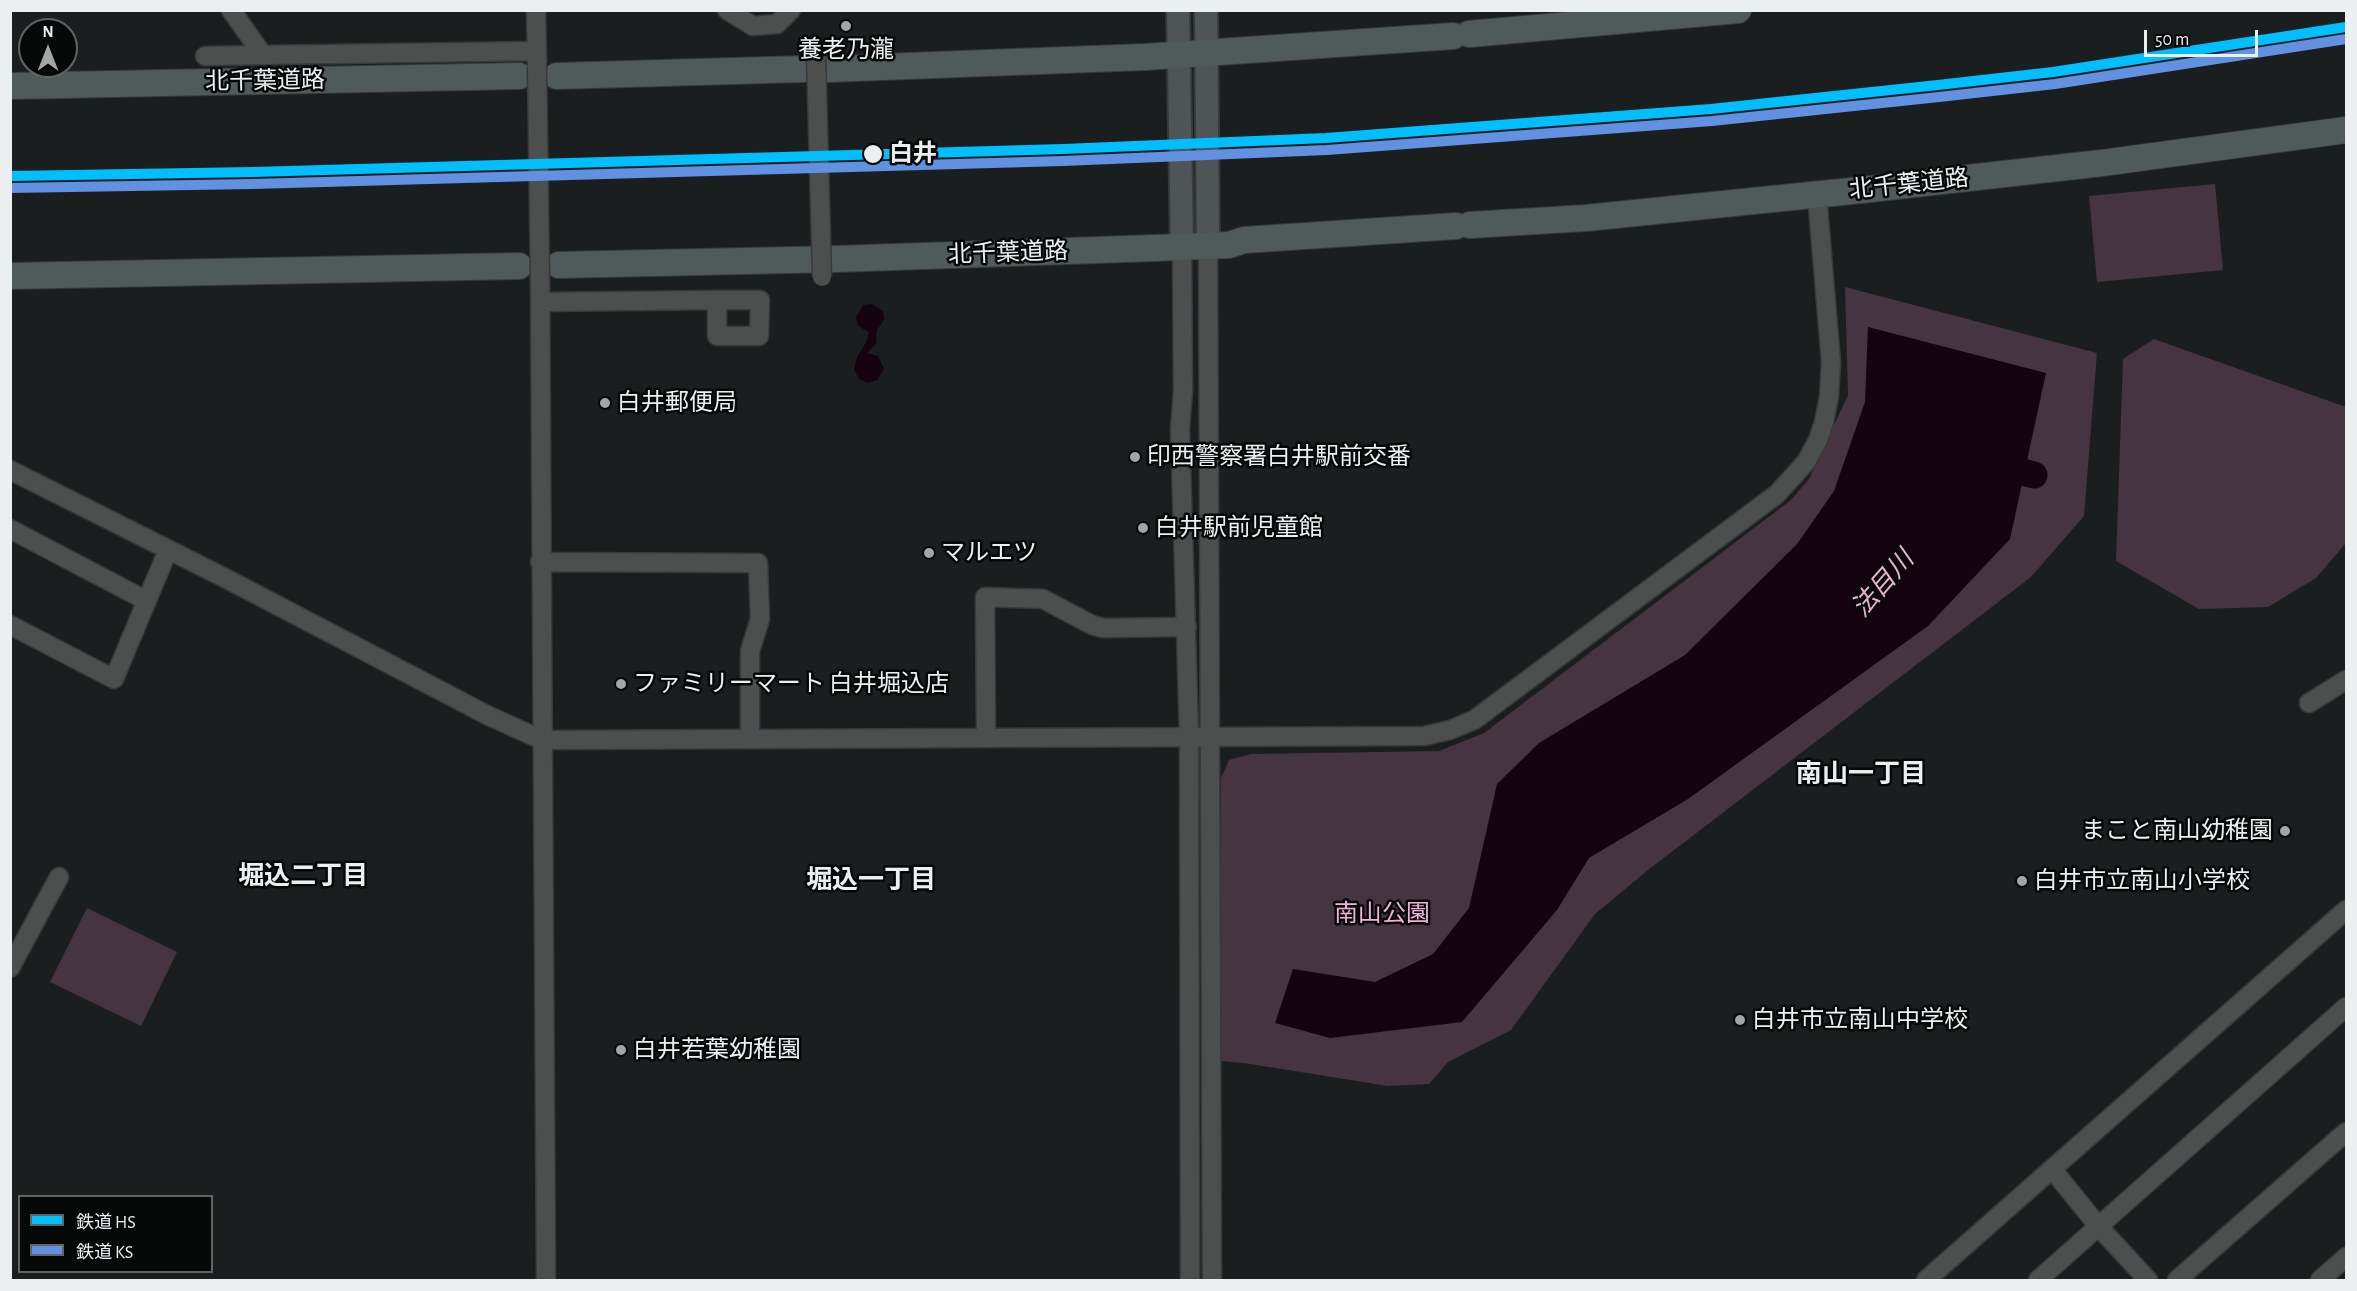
<!DOCTYPE html>
<meta charset="utf-8">
<style>
body{margin:0}
#map{position:relative;width:2357px;height:1291px;overflow:hidden;background:#1b1e1e;font-family:"Alegreya Sans","Noto Sans JP",sans-serif}
canvas{display:block}
.frame{position:absolute;inset:0;border:12px solid #ecefef;pointer-events:none}
.legend{position:absolute;left:18px;top:1195px;width:195px;height:78px;box-sizing:border-box;background:#070808;border:2px solid #636464;margin:0;padding:8px 10px;list-style:none;font-size:18px;color:#ecefef}
.legend li{display:flex;align-items:center;gap:12px;height:30px}
.legend b{width:30px;border:2px solid #636464}
.north{position:absolute;left:18px;top:18px;width:60px;height:60px;box-sizing:border-box;background:#070808;border:2px solid #636464;border-radius:50%;rotate:0deg;font-size:16px;font-weight:700;line-height:24px;text-align:center;color:#ecefef}
.north::after{content:'';display:block;margin:auto;width:21px;height:27px;background:#a3a6a6;clip-path:polygon(50% 0,100% 100%,50% 72%,0 100%)}
.scale{position:absolute;left:2144px;top:30px;width:114px;height:27px;box-sizing:border-box;border:3px solid #ecefef;border-top:0;padding-left:8px;font-size:18px;line-height:21px;white-space:nowrap;color:#ecefef;-webkit-text-stroke:4px #070808;paint-order:stroke}
</style>
<div id="map">
<canvas width="2357" height="1291"></canvas>
<div class="frame"></div>
<ul class="legend">
<li><b style="height:8px;background:#00bfff"></b>鉄道 HS</li>
<li><b style="height:8px;background:#6291e1"></b>鉄道 KS</li>
</ul>
<div class="north">N</div>
<div class="scale">50 m</div>
</div>
<script>
const context = document.querySelector('canvas').getContext('2d');
context.lineJoin = 'round';
function fill(path, color) { context.fillStyle = color; context.fill(path, 'evenodd'); }
const shape = rows => new Path2D(rows.map(r => 'M' + r).join(''));
function stroke(path, color, width, dash) { context.strokeStyle = color; context.lineWidth = width; context.lineCap = dash ? 'butt' : 'round'; context.setLineDash(dash || []); context.stroke(path); }
function write(font, color, halo, rows, align = 'center') {
  context.font = font + ' "Alegreya Sans","Noto Sans JP",sans-serif'; context.lineWidth = 5; context.setLineDash([]); context.textBaseline = 'middle'; context.strokeStyle = halo; context.fillStyle = color; for (const [text, x, y, turn = 0] of rows) {
    context.save(); context.translate(x, y); context.rotate((+turn || 0) * Math.PI / 180); context.textAlign = isNaN(turn) ? turn : align; if (halo) context.strokeText(text, 0, 0); context.fillText(text, 0, 0); context.restore();
  }
}
fill(shape([
 [2215,184,2223,270,2097,282,2089,196],
 [1845,287,2097,353,2084,516,2031,577,1648,870,1595,914,1511,1030,1448,1062,1429,1084,1388,1086,1244,1063,1220,1061,1221,778,1229,760,1251,754,1439,751,1484,733,1791,500,1809,479,1848,395],
 [2154,339,2346,407,2346,543,2316,578,2268,607,2199,609,2116,561,2123,359],
 [87,908,177,952,141,1026,50,982]
]), '#473441');
fill(shape([
 [872,304,883,311,884,320,877,330,876,344,867,353,878,356,884,369,877,380,868,383,859,379,854,370,857,357,866,342,869,332,858,326,856,317,863,305],
 [1868,327,2046,373,2010,539,1928,626,1688,799,1589,858,1557,910,1462,1022,1330,1038,1275,1023,1293,969,1375,982,1433,954,1469,908,1497,784,1539,743,1685,655,1797,544,1834,491,1865,402]
]), '#160310');
stroke(shape([
 [1989,463,2034,475]
]), '#160310', 27);
const minor = shape([
 [231,10,263,55,536,51],
 [536,10,537,63],
 [727,10,753,26,777,24,791,10],
 [205,56,263,55],
 [1208,246,1212,1280],
 [1182,247,1183,391,1180,429,1189,736,1190,1280],
 [540,279,546,1280],
 [540,302,717,300,760,300,759,336,717,336,717,300],
 [10,470,225,578,487,715,542,740,1424,736,1450,730,1474,720,1777,494,1806,462,1818,440,1824,422,1829,397,1831,362,1817,195],
 [10,529,147,601],
 [540,562,758,563,760,619,750,651,750,739],
 [10,625,114,679,168,550],
 [2309,703,2346,680],
 [986,737,985,597,1043,599,1092,625,1103,628,1187,627],
 [10,968,59,877],
 [2052,1169,2099,1227,2148,1280],
 [1926,1280,2346,910],
 [2038,1280,2346,1007],
 [2177,1280,2346,1132],
 [2320,1280,2346,1257]
]);
const major = shape([
 [1178,10,1182,247],
 [1206,10,1208,246]
]);
const highway = shape([
 [1469,34,1738,10],
 [829,69,1145,57,1453,36],
 [557,76,803,69],
 [10,86,519,76],
 [1470,225,1586,218,1861,190,2102,163,2346,130],
 [559,265,837,259,1154,248,1229,245,1244,240,1456,226],
 [10,276,519,266]
]);
stroke(minor, '#383a3a', 21);
stroke(major, '#383a3a', 26);
stroke(highway, '#383a3a', 28);
stroke(minor, '#4d4f4f', 18);
stroke(major, '#4f5557', 22);
stroke(highway, '#515a5b', 26);
const minorBridge = shape([
 [816,55,822,277],
 [537,67,540,279]
]);
stroke(minorBridge, '#383a3a', 21, []);
stroke(minorBridge, '#4d4f4f', 18);
stroke(shape([
 [10,176,253,172,1063,149,1326,138,1711,109,1938,85,2053,72,2346,27]
]), '#00bfff', 10);
stroke(shape([
 [10,188,253,184,1063,161,1327,150,1712,121,1939,97,2055,84,2346,39]
]), '#6291e1', 10);
for (const [x, y, r, color] of [
 [846,26,6,"#a3a6a6"],
 [873,154,10,"#ecefef"],
 [605,403,6,"#a3a6a6"],
 [1135,457,6,"#a3a6a6"],
 [1143,528,6,"#a3a6a6"],
 [929,553,6,"#a3a6a6"],
 [621,684,6,"#a3a6a6"],
 [2285,831,6,"#a3a6a6"],
 [2022,881,6,"#a3a6a6"],
 [1740,1020,6,"#a3a6a6"],
 [621,1050,6,"#a3a6a6"]
]) { const dot = new Path2D(); dot.arc(x, y, r, 0, 2 * Math.PI); context.fillStyle = color; context.fill(dot); stroke(dot, '#070808', 2); }
write('24px', '#ecefef', '#070808', [
 ["養老乃瀧",846,50,"center"],
 ["白井郵便局",617,403],
 ["印西警察署白井駅前交番",1147,457],
 ["白井駅前児童館",1155,528],
 ["マルエツ",941,553],
 ["ファミリーマート 白井堀込店",633,684],
 ["まこと南山幼稚園",2273,831,"right"],
 ["白井市立南山小学校",2034,881],
 ["白井市立南山中学校",1752,1020],
 ["白井若葉幼稚園",633,1050]
], 'left');
write('24px', '#ecefef', '#070808', [
 ["北千葉道路",265,81,-1],
 ["北千葉道路",1909,184,-6],
 ["北千葉道路",1008,253,-2]
]);
write('bold 24px', '#ecefef', '#070808', [
 ["白井",889,154]
], 'left');
write('24px', '#f0b2db', '#070808', [
 ["南山公園",1382,914]
]);
write('italic 26px', '#ecafd7', '#070808', [
 ["法目川",1883,584,-49]
]);
write('bold 26px', '#ecefef', '#070808', [
 ["南山一丁目",1861,774],
 ["堀込二丁目",303,876],
 ["堀込一丁目",871,880]
]);
</script>
